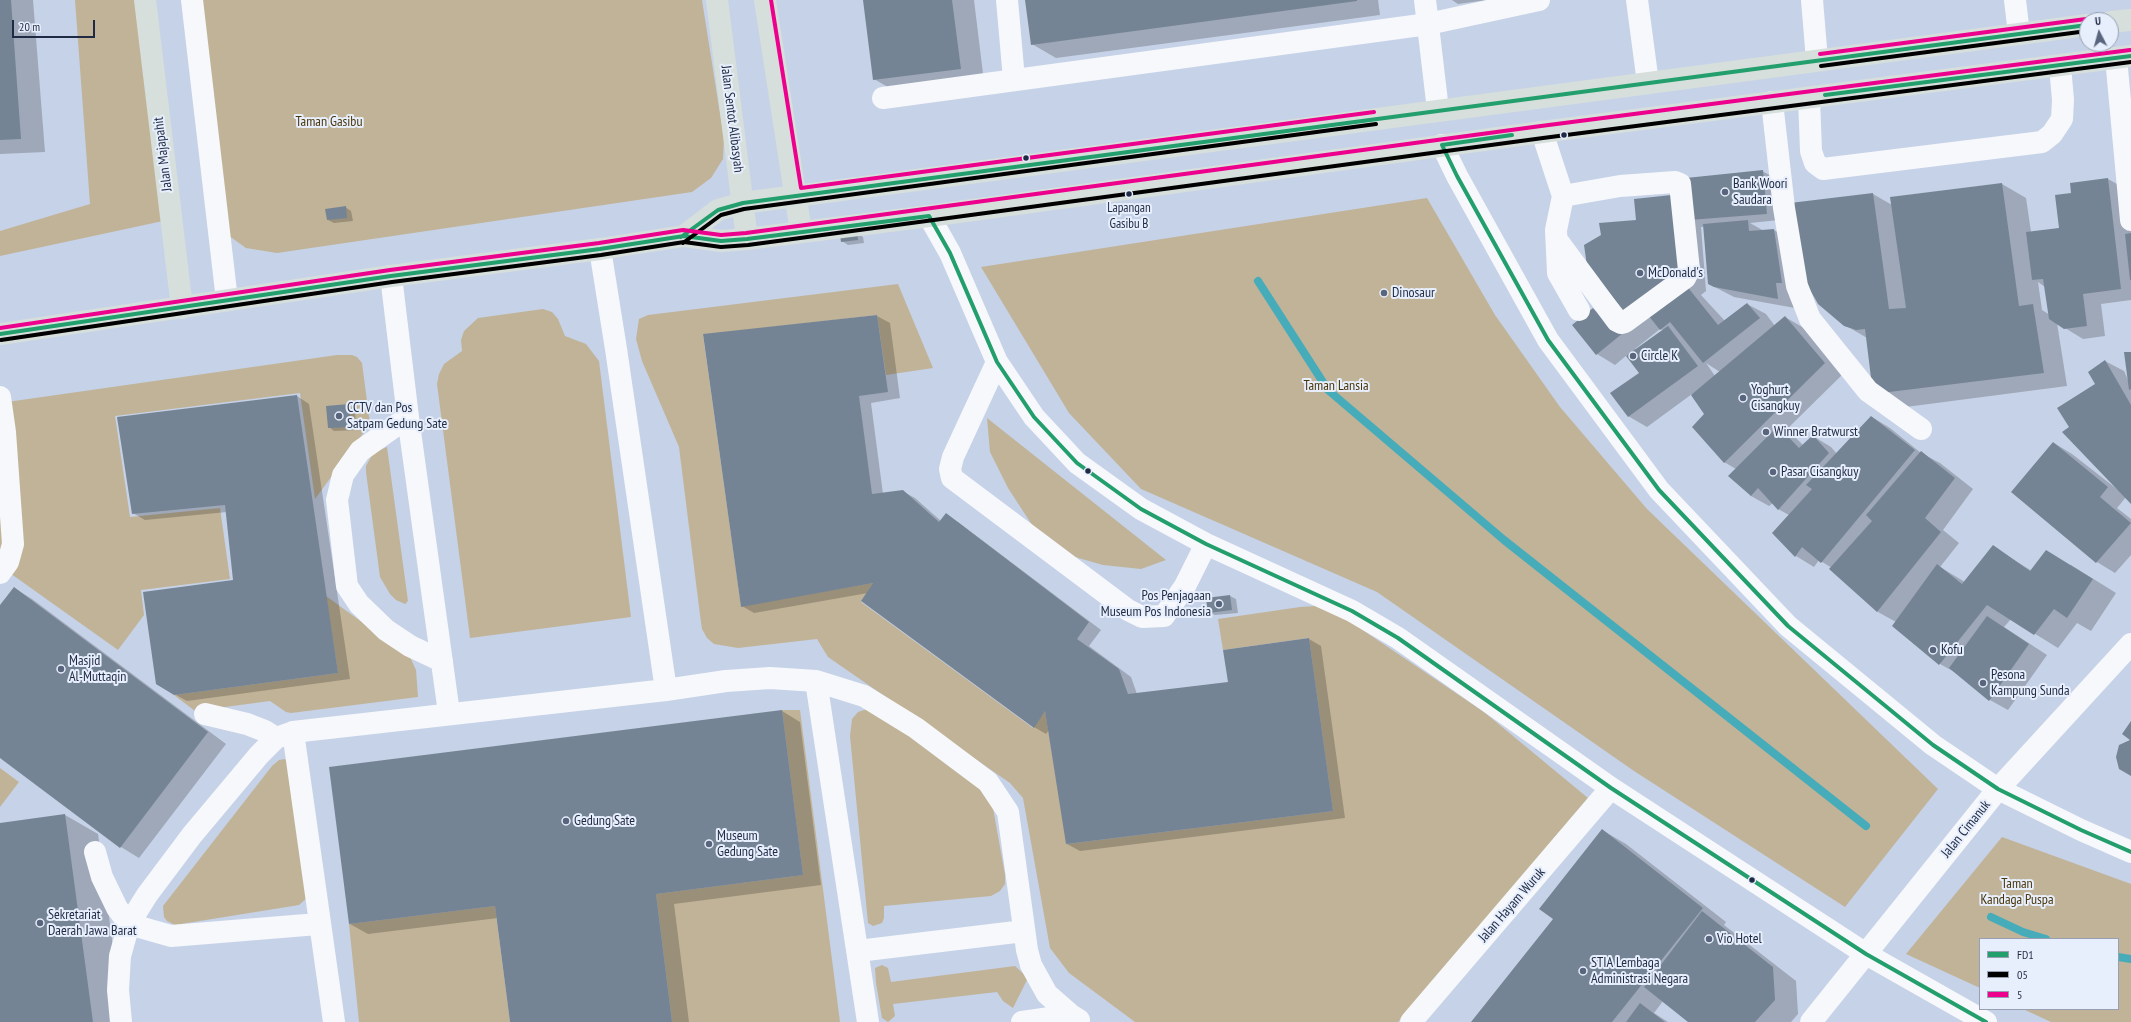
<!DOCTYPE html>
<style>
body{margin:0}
#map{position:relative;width:2131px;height:1022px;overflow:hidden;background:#c6d2e7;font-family:"PT Sans Narrow",sans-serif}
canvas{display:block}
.legend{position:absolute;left:1979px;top:938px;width:140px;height:72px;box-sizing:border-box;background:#e7eefc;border:1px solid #97a0b2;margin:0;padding:5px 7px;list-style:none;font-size:12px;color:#1f2b44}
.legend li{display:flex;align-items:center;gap:8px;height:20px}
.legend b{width:20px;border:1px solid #97a0b2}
.north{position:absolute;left:2079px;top:12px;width:40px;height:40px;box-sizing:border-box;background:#e7eefc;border:1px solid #97a0b2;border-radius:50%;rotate:354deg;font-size:11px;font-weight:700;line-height:16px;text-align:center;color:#1f2b44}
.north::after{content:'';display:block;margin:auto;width:14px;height:18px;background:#59657d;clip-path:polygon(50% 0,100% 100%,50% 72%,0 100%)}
.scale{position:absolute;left:12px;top:20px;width:83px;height:18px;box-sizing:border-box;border:2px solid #1f2b44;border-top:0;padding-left:5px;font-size:12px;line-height:14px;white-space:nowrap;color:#1f2b44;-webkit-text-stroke:3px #e7eefc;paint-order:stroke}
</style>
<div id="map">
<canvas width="2131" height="1022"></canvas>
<ul class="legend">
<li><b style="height:5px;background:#229f6c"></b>FD1</li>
<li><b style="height:5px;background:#000"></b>05</li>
<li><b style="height:5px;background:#ec008c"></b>5</li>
</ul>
<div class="north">U</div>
<div class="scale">20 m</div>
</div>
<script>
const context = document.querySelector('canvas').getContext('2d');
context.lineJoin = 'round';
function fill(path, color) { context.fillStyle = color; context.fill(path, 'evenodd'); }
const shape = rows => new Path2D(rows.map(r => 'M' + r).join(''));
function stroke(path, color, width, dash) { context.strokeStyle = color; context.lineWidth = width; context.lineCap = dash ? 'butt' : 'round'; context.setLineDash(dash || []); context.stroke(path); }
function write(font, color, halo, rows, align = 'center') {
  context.font = font + ' "PT Sans Narrow",sans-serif'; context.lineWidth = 4; context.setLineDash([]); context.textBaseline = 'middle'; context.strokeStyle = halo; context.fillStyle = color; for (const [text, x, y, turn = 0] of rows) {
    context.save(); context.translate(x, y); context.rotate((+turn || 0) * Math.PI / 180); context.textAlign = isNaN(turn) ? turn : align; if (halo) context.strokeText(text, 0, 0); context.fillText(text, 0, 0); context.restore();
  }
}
fill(shape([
 [75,0,142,0,163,221,0,256,0,231,90,204],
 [191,0,702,0,724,139,723,159,711,178,692,192,277,253,246,248,225,233],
 [1427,198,1495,315,1560,407,1647,509,1938,789,1845,907,1634,771,1377,592,1141,489,1069,413,981,267],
 [898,284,933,368,886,375,877,315,703,335,741,606,873,583,861,602,1033,728,1045,711,1067,844,1333,811,1309,638,1223,650,1218,619,1300,607,1316,606,1333,610,1484,712,1588,798,1398,1022,1135,1022,1069,973,1050,948,1023,798,1010,783,828,657,817,639,738,648,714,644,707,638,702,629,700,615,679,447,642,361,636,339,639,319,648,315],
 [543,309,552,312,558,319,565,336,586,344,599,361,631,617,470,638,437,384,439,374,444,364,462,351,461,340,464,331,478,318],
 [337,355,352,355,357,357,362,363,370,424,315,499,300,393,115,416,130,517,220,508,230,579,141,590,144,615,118,650,7,571,0,580,0,403],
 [987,418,1166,560,1141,569,1103,565,1068,555,1036,531,1008,488,990,452],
 [387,447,408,601,405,604,396,600,390,594,380,577,366,472,366,466,373,453],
 [326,596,410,657,416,670,418,697,291,713,286,712,270,701,195,711,174,695,338,673],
 [867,709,880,710,978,784,993,808,1005,875,1005,884,1000,891,991,896,884,906,884,918,882,923,873,926,868,923,850,736,852,719,858,712],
 [782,710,800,710,840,1022,672,1022,656,894,803,875],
 [285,759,290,763,307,898,299,905,175,925,167,921,164,917,163,906,272,766,279,760],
 [0,768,19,782,0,807],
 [2002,837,2131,884,2131,1022,2051,1022,2023,1009,2118,1009,2118,939,1980,939,1980,988,1906,954],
 [495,906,510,1022,359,1022,349,924],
 [882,965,888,968,891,982,1015,966,1027,977,1027,980,1013,1008,1003,1001,997,992,893,1004,895,1016,888,1022,882,1018,876,983,875,968]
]), '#c1b397');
fill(shape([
 [0,0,33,0,45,152,0,154],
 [864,0,974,0,984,82,898,93,874,79],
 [1026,0,1378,0,1380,15,1056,58,1032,44],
 [1452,0,1487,0,1458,4],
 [1762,171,1775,178,1779,220,1750,223,1764,231,1774,230,1792,241,1795,308,1734,297,1709,284,1704,227,1701,227,1706,291,1701,295,1725,321,1747,304,1766,314,1775,326,1785,317,1804,328,1843,374,1785,431,1796,438,1803,445,1813,436,1831,447,1837,454,1872,417,1890,428,1921,453,1940,463,1973,489,1943,530,1959,543,1940,567,1965,582,1993,547,2032,571,2071,565,2116,593,2091,631,2077,623,2058,648,2011,619,2004,627,2047,655,2008,710,1990,700,1958,674,1940,664,1896,622,1878,612,1830,569,1832,568,1819,560,1814,567,1796,556,1789,515,1778,509,1773,503,1769,506,1751,496,1736,469,1724,462,1706,415,1692,394,1647,427,1628,416,1640,373,1627,355,1615,365,1597,354,1574,325,1593,309,1612,320,1626,312,1637,221,1681,195],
 [1660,329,1663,330,1636,350,1635,349],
 [1706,363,1720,372,1715,376],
 [2108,179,2126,189,2131,233,2131,300,2101,304,2105,336,2083,339,2057,323,2067,386,1898,408,1874,394,1867,338,1845,325,1873,194,1892,205,1891,198,2002,184,2026,198,2031,232,2060,229,2072,194],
 [2038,282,2045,287,2050,315,2042,310],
 [345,207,351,211,353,221,334,223,328,220],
 [857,233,863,237,864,243,848,245,842,241],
 [877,316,890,323,900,398,871,403,883,494,902,491,915,498,941,521,946,515,958,522,1101,630,1089,646,1131,677,1137,694,1229,683,1309,639,1321,646,1345,818,1080,851,1067,844,1049,730,1046,734,1034,727,868,593,754,613,742,606,704,335],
 [2131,353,2131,503,2126,497,2117,508,2131,519,2131,555,2115,573,2097,562,2012,492,2054,443,2072,454,2122,493,2070,427,2096,384,2105,361,2124,371,2128,380],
 [297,396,309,404,350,679,187,701,156,684,234,581,227,512,145,520,133,513],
 [349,405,355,409,356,430,334,431,329,427,327,407],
 [14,588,32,599,226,744,139,858,121,847,0,757,0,606],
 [1230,596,1236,599,1238,613,1215,615,1209,612],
 [782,711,800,722,821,885,674,904,689,1022,511,1022,498,918,368,934,350,924],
 [65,815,98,834,123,1022,0,1022,0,824],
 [1602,830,1626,844,1726,922,1724,925,1796,981,1798,1014,1791,1022,1689,1022,1663,1001,1654,1013,1668,1022,1473,1022,1555,919]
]), '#0003');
stroke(shape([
 [1258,281,1328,390,1504,540,1866,826],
 [1991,917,2023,932,2046,939],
 [2118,957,2131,959]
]), '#47acba', 8);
fill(shape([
 [0,0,11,0,21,139,0,140],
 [863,0,952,0,961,69,873,80],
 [1025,0,1357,0,1357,1,1031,45],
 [1763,170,1767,214,1689,220,1686,178],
 [2108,178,2121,289,2083,294,2087,326,2064,329,2049,319,2043,279,2032,280,2026,232,2059,228,2055,195,2071,193,2070,183],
 [2002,183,2019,306,2033,304,2044,373,1873,394,1865,329,1856,330,1844,326,1818,304,1809,288,1801,267,1790,203,1873,193,1889,309,1906,308,1890,197],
 [1681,194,1688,280,1596,355,1572,325,1593,308,1608,326,1624,311,1587,266,1584,245,1601,235,1599,223,1636,220,1634,199],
 [346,206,347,218,327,220,325,209],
 [1748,220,1749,231,1774,229,1782,283,1776,283,1778,299,1714,287,1708,284,1703,224],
 [857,232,858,240,841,242,840,235],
 [2131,233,2131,280,2130,280,2125,234],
 [1686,285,1718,325,1747,303,1760,318,1703,363,1670,322,1660,330,1648,315],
 [877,315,888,392,859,396,872,494,903,490,939,522,946,513,1089,622,1077,639,1119,669,1128,694,1228,682,1223,650,1309,638,1333,811,1066,844,1045,711,1034,728,861,601,873,583,741,607,703,334],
 [1785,316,1825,363,1724,463,1692,427,1704,414,1691,395],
 [1668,326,1698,366,1628,417,1610,393,1639,373,1626,356],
 [2124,352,2131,352,2131,389,2129,390],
 [2105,360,2131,405,2131,504,2062,432,2069,427,2057,408,2095,384,2088,372],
 [297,395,338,673,174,695,156,684,143,592,233,580,225,505,132,514,117,417],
 [349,404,351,427,328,428,326,406],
 [1871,416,1915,450,1821,563,1802,547,1795,557,1772,533,1812,489,1806,485],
 [1778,426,1799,448,1813,435,1829,453,1778,510,1758,488,1751,496,1728,476],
 [2053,442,2108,487,2100,497,2131,523,2096,563,2011,492],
 [1921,451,1955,478,1925,518,1941,532,1877,612,1829,569,1872,521,1866,515],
 [1993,545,2030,571,2046,550,2093,579,2067,618,2054,609,2034,635,1987,605,1939,665,1892,626,1937,564,1962,584],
 [14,587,208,732,120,848,0,758,0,605],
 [1230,595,1232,610,1208,613,1206,598],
 [1987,616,2029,644,1989,701,1949,668],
 [782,710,803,875,656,894,672,1022,510,1022,495,906,349,924,329,767],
 [2131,721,2131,776,2119,769,2116,757,2119,745,2130,740,2122,734],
 [65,814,93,1022,0,1022,0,823],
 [1602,829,1703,908,1612,1022,1471,1022,1553,919,1539,909],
 [1702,911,1773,967,1775,1000,1755,1022,1688,1022,1644,987],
 [1640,1003,1665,1022,1626,1022]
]), '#758494');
stroke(shape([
 [192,0,227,300],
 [1007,0,1014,79],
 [1425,0,1438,110],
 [1637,0,1648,83],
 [1812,0,1817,60],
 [2015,0,2019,34],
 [2116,58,2131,220],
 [883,98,1428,24,1539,0],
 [1809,98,1811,151,1815,163,1823,169,2042,142,2052,134,2062,119,2063,100,2060,66],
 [1772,102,1784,208,1797,286,1810,319,1868,391,1921,429],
 [1542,132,1563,196,1556,230,1558,273,1579,310],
 [1442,145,1457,176,1548,340,1659,490,1788,626,1933,745,1998,789,2081,830,2131,852],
 [929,216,950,253,997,362,1034,417,1077,463,1141,509,1206,544,1352,611,1398,638,1611,788,1866,954,1986,1022],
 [1557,240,1617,321,1621,323,1625,322,1685,278,1689,270,1680,184,1675,182,1620,186,1563,196],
 [600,249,616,349,666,690],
 [391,276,408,417,449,713],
 [997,362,953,457,950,469,952,478,1128,610,1142,617,1164,616,1185,586,1206,544],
 [0,397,5,432,13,544,8,562,0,573],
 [408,417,360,451,343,475,337,500,347,586,359,604,386,630,410,646,442,661],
 [816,681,868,1022],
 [205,714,247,724,265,731,276,738],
 [95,852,102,877,117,908,129,924,171,936,318,924],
 [858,951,1024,931],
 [121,1022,118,990,120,956,129,924,147,895,192,835,259,755,276,738,293,732],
 [334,1022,293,732,666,690,726,681,770,678,816,681,864,696,916,728,988,782,1008,812,1027,950,1031,965,1047,994,1071,1015],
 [1022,1022,1071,1015,1079,1020],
 [1411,1022,1611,788],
 [1811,1022,1998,789,2131,644]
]), '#f6f8fb', 22);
stroke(shape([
 [145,0,182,308],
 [717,0,747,239],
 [765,0,801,232],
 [2111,22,2131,20],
 [684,236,718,210,743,203,2087,25],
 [0,334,391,276,600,249,684,236,721,241,747,239,929,216,1542,132,2131,56]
]), '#d6dfdb', 22);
stroke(shape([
 [1825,95,2131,56],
 [1512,135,1442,145,1457,176,1548,340,1659,490,1788,626,1933,745,1998,789,2081,830,2131,852],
 [681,237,718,210,743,203,2087,25],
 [0,334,391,276,600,249,684,236,721,241,747,239,929,216,950,253,997,362,1034,417,1077,463,1141,509,1206,544,1352,611,1398,638,1611,788,1866,954,1986,1022]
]), '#229f6c', 4);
stroke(shape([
 [1821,66,2087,31],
 [683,243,721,215,744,209,1376,124],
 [1,340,392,282,601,255,684,242,721,247,748,245,1543,138,2131,62]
]), '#000', 4);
stroke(shape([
 [771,0,801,188,1374,112],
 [1820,54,2086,19],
 [0,328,390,270,599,243,683,230,721,235,746,233,1541,126,2130,50]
]), '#ec008c', 4);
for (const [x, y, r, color] of [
 [1564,135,3.5,"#1f2b44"],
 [1026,158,3.5,"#1f2b44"],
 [1725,192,4,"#59657d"],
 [1129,194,3.5,"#1f2b44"],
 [1640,273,4,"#59657d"],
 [1384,293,4,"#59657d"],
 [1633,356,4,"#59657d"],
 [1743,398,4,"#59657d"],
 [339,416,4,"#59657d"],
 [1766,432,4,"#59657d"],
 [1088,471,3.5,"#1f2b44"],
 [1773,472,4,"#59657d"],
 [1219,604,4,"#59657d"],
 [1933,650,4,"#59657d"],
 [61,669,4,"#59657d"],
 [1983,683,4,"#59657d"],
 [566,821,4,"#59657d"],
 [709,844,4,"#59657d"],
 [1752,880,3.5,"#1f2b44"],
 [40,923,4,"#59657d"],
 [1709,939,4,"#59657d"],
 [1583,971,4,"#59657d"]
]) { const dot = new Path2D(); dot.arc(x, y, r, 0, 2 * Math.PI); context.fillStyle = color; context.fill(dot); stroke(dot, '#e7eefc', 1.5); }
write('13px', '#1f2b44', '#e7eefc', [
 ["Lapangan",1129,208],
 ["Gasibu B",1129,224]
]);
write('14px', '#1f2b44', '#e7eefc', [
 ["Jalan Sentot Alibasyah",732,119,83],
 ["Jalan Majapahit",163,154,-97],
 ["Jalan Cimanuk",1966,829,-51],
 ["Jalan Hayam Wuruk",1512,905,-49]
]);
write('14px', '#493508', '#e7eefc', [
 ["Taman Gasibu",329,122],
 ["Taman Lansia",1336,386],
 ["Taman",2017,884],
 ["Kandaga Puspa",2017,900]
]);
write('14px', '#1f2b44', '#e7eefc', [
 ["Bank Woori",1733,184],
 ["Saudara",1733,200],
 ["McDonald's",1648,273],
 ["Dinosaur",1392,293],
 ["Circle K",1641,356],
 ["Yoghurt",1751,390],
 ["Cisangkuy",1751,406],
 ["CCTV dan Pos",347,408],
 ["Satpam Gedung Sate",347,424],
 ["Winner Bratwurst",1774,432],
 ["Pasar Cisangkuy",1781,472],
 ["Pos Penjagaan",1211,596,"right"],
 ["Museum Pos Indonesia",1211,612,"right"],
 ["Kofu",1941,650],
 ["Masjid",69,661],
 ["Al-Muttaqin",69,677],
 ["Pesona",1991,675],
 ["Kampung Sunda",1991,691],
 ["Gedung Sate",574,821],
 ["Museum",717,836],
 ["Gedung Sate",717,852],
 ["Sekretariat",48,915],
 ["Daerah Jawa Barat",48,931],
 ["Vio Hotel",1717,939],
 ["STIA Lembaga",1591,963],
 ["Administrasi Negara",1591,979]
], 'left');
</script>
